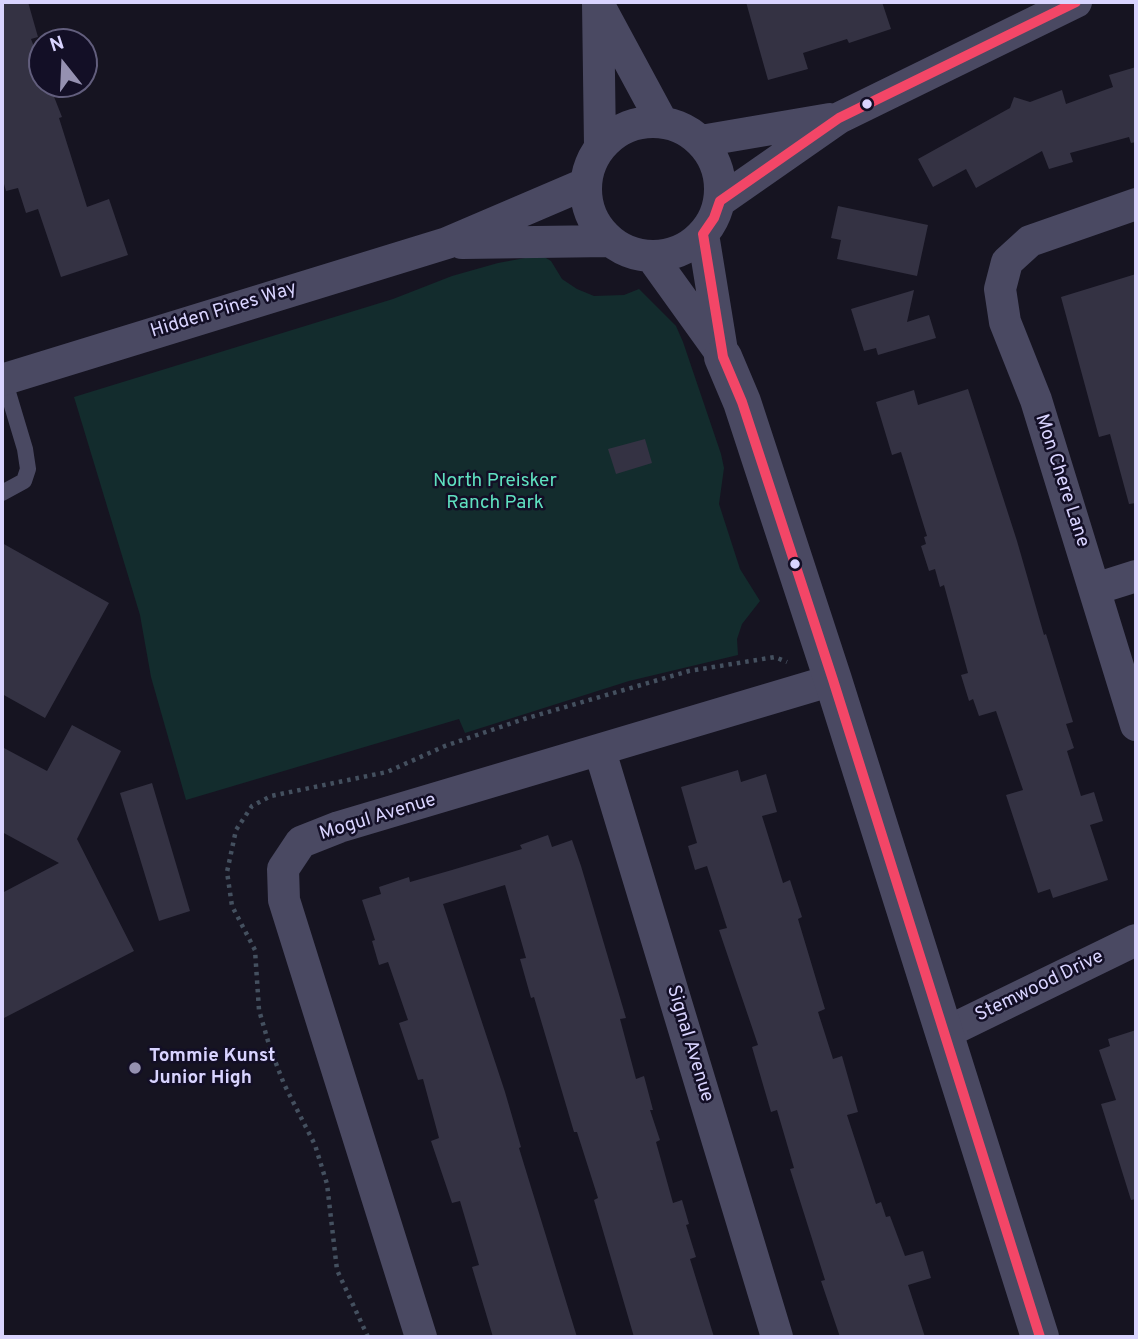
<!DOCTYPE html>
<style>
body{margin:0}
#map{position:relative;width:1138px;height:1339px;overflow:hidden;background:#161421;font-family:Overpass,sans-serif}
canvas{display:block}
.frame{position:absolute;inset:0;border:4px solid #d9d4ff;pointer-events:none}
.north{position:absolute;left:28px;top:28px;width:70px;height:70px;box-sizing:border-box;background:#130f26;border:2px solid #625e7d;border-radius:50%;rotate:342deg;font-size:19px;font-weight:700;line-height:28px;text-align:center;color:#d9d4ff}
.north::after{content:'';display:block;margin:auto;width:24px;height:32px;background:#9591b1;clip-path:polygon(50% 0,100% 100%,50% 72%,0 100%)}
</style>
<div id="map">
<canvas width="1138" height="1339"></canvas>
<div class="frame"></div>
<div class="north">N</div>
</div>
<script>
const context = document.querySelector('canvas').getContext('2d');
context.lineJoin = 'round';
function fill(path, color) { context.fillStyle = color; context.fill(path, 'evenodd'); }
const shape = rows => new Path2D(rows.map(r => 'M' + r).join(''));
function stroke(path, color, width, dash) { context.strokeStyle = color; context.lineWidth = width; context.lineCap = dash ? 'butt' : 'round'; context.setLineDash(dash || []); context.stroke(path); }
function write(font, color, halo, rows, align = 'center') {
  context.font = font + ' Overpass,sans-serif'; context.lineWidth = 5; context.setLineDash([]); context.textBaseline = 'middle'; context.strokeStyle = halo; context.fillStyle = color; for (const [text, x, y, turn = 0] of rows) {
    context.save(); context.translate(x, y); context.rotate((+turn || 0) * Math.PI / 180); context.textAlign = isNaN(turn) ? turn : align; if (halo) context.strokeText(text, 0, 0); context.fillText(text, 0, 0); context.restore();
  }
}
fill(shape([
 [541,255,551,261,562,279,577,289,594,296,624,295,639,289,676,326,683,342,721,454,724,468,719,504,740,569,760,601,742,624,737,639,738,655,629,681,465,733,459,719,186,800,151,677,140,615,74,397,393,299,452,276,498,263]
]), '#132c2d');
fill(shape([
 [2,2,28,2,38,37,31,39,42,67,42,84,49,84,62,117,59,118,87,207,109,199,128,255,61,277,38,209,26,213,18,188,6,191,2,177],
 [746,2,882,2,891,29,849,43,847,39,803,53,808,69,768,80],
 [1136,67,1136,142,1131,143,1129,137,1070,153,1073,162,1049,169,1042,151,976,188,966,169,933,187,918,159,1010,108,1014,97,1030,102,1062,90,1066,104,1113,87,1109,75],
 [838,206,928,225,917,276,837,259,841,240,831,238],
 [1136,274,1136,503,1129,504,1110,434,1099,437,1061,297],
 [914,290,907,322,929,315,936,338,878,355,876,348,864,351,851,309],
 [968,389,1017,541,1044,635,1046,634,1073,722,1066,724,1074,748,1067,751,1081,796,1094,792,1103,821,1090,825,1108,880,1053,898,1050,889,1038,893,1006,795,1023,790,996,711,979,716,973,699,969,701,961,675,968,673,944,585,940,587,935,569,929,571,921,546,926,544,924,537,927,536,901,452,892,455,876,402,914,390,918,405],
 [645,439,652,463,616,474,608,449],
 [2,543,109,603,45,718,2,694],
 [72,725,121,751,77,839,134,951,2,1019,2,893,59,863,2,832,2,747,47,771],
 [738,770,741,782,766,774,777,812,762,816,783,883,790,880,802,917,798,919,825,1009,818,1012,833,1059,842,1056,858,1112,847,1115,876,1204,881,1202,886,1217,890,1216,905,1256,923,1251,931,1278,908,1285,925,1337,840,1337,821,1281,825,1280,790,1169,794,1168,777,1110,771,1112,752,1047,758,1045,719,930,727,928,707,866,695,870,688,846,697,843,681,787],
 [152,783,190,911,159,921,120,793],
 [548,835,552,847,572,840,581,866,626,1018,620,1019,636,1079,644,1076,653,1110,650,1110,660,1140,656,1142,673,1203,682,1200,689,1224,686,1225,696,1257,690,1259,714,1337,634,1337,594,1200,598,1198,577,1132,574,1132,534,997,531,998,520,959,526,958,505,885,443,904,505,1092,521,1147,519,1148,577,1337,493,1337,472,1267,479,1265,460,1201,452,1203,431,1141,439,1138,423,1079,418,1080,399,1023,408,1020,388,962,379,965,372,941,375,940,362,900,381,894,379,887,409,877,410,882,452,870,522,849,520,845],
 [1136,1030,1136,1199,1131,1200,1101,1104,1116,1100,1099,1050,1110,1046,1108,1039]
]), '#343243');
stroke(shape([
 [368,1337,337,1270,327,1184,315,1145,284,1084,270,1048,259,1010,255,950,232,906,227,872,236,830,252,806,271,796,387,772,445,746,524,719,689,671,775,657,787,662]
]), '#44505f', 4.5, [3.5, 5]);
stroke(shape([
 [2,493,24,481,28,469,25,449,4,379]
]), '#4a4962', 16);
stroke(shape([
 [598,3,600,146],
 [601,9,662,122],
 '586 189a67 67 0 1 1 134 0a67 67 0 1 1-134 0Z',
 [701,141,830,119],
 [720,201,839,118,1076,2],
 [1136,204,1030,241,1007,262,1000,289,1005,322,1036,400,1136,725],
 [703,234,723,357],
 [462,243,609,241],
 [651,256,720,352],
 [2,380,447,243,585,184],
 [1095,589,1136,576],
 [600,751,777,1337],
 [945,1033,1136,940],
 [421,1337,284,900,283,869,301,842,339,827,833,680]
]), '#4a4962', 32);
stroke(shape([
 [723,357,742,402,833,680,1040,1337]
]), '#4a4962', 38);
stroke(shape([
 [1040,1337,833,680,742,402,723,357,703,234,714,218,720,201,839,118,1076,2]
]), '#f34667', 10);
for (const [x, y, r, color] of [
 [867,104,6,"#d9d4ff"],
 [795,564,6,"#d9d4ff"],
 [135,1068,7,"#9591b1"]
]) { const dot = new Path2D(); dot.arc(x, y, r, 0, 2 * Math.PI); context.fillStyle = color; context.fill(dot); stroke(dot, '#130f26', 2.5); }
write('19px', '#d9d4ff', '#130f26', [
 ["Hidden Pines Way",224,311,-17],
 ["Mon Chere Lane",1061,481,72],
 ["Mogul Avenue",378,818,-17],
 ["Stemwood Drive",1040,987,-26],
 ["Signal Avenue",689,1044,73]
]);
write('19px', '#5fe0c0', '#130f26', [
 ["North Preisker",495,482],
 ["Ranch Park",495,504]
]);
write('bold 19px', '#d9d4ff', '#130f26', [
 ["Tommie Kunst",149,1057],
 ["Junior High",149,1079]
], 'left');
</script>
